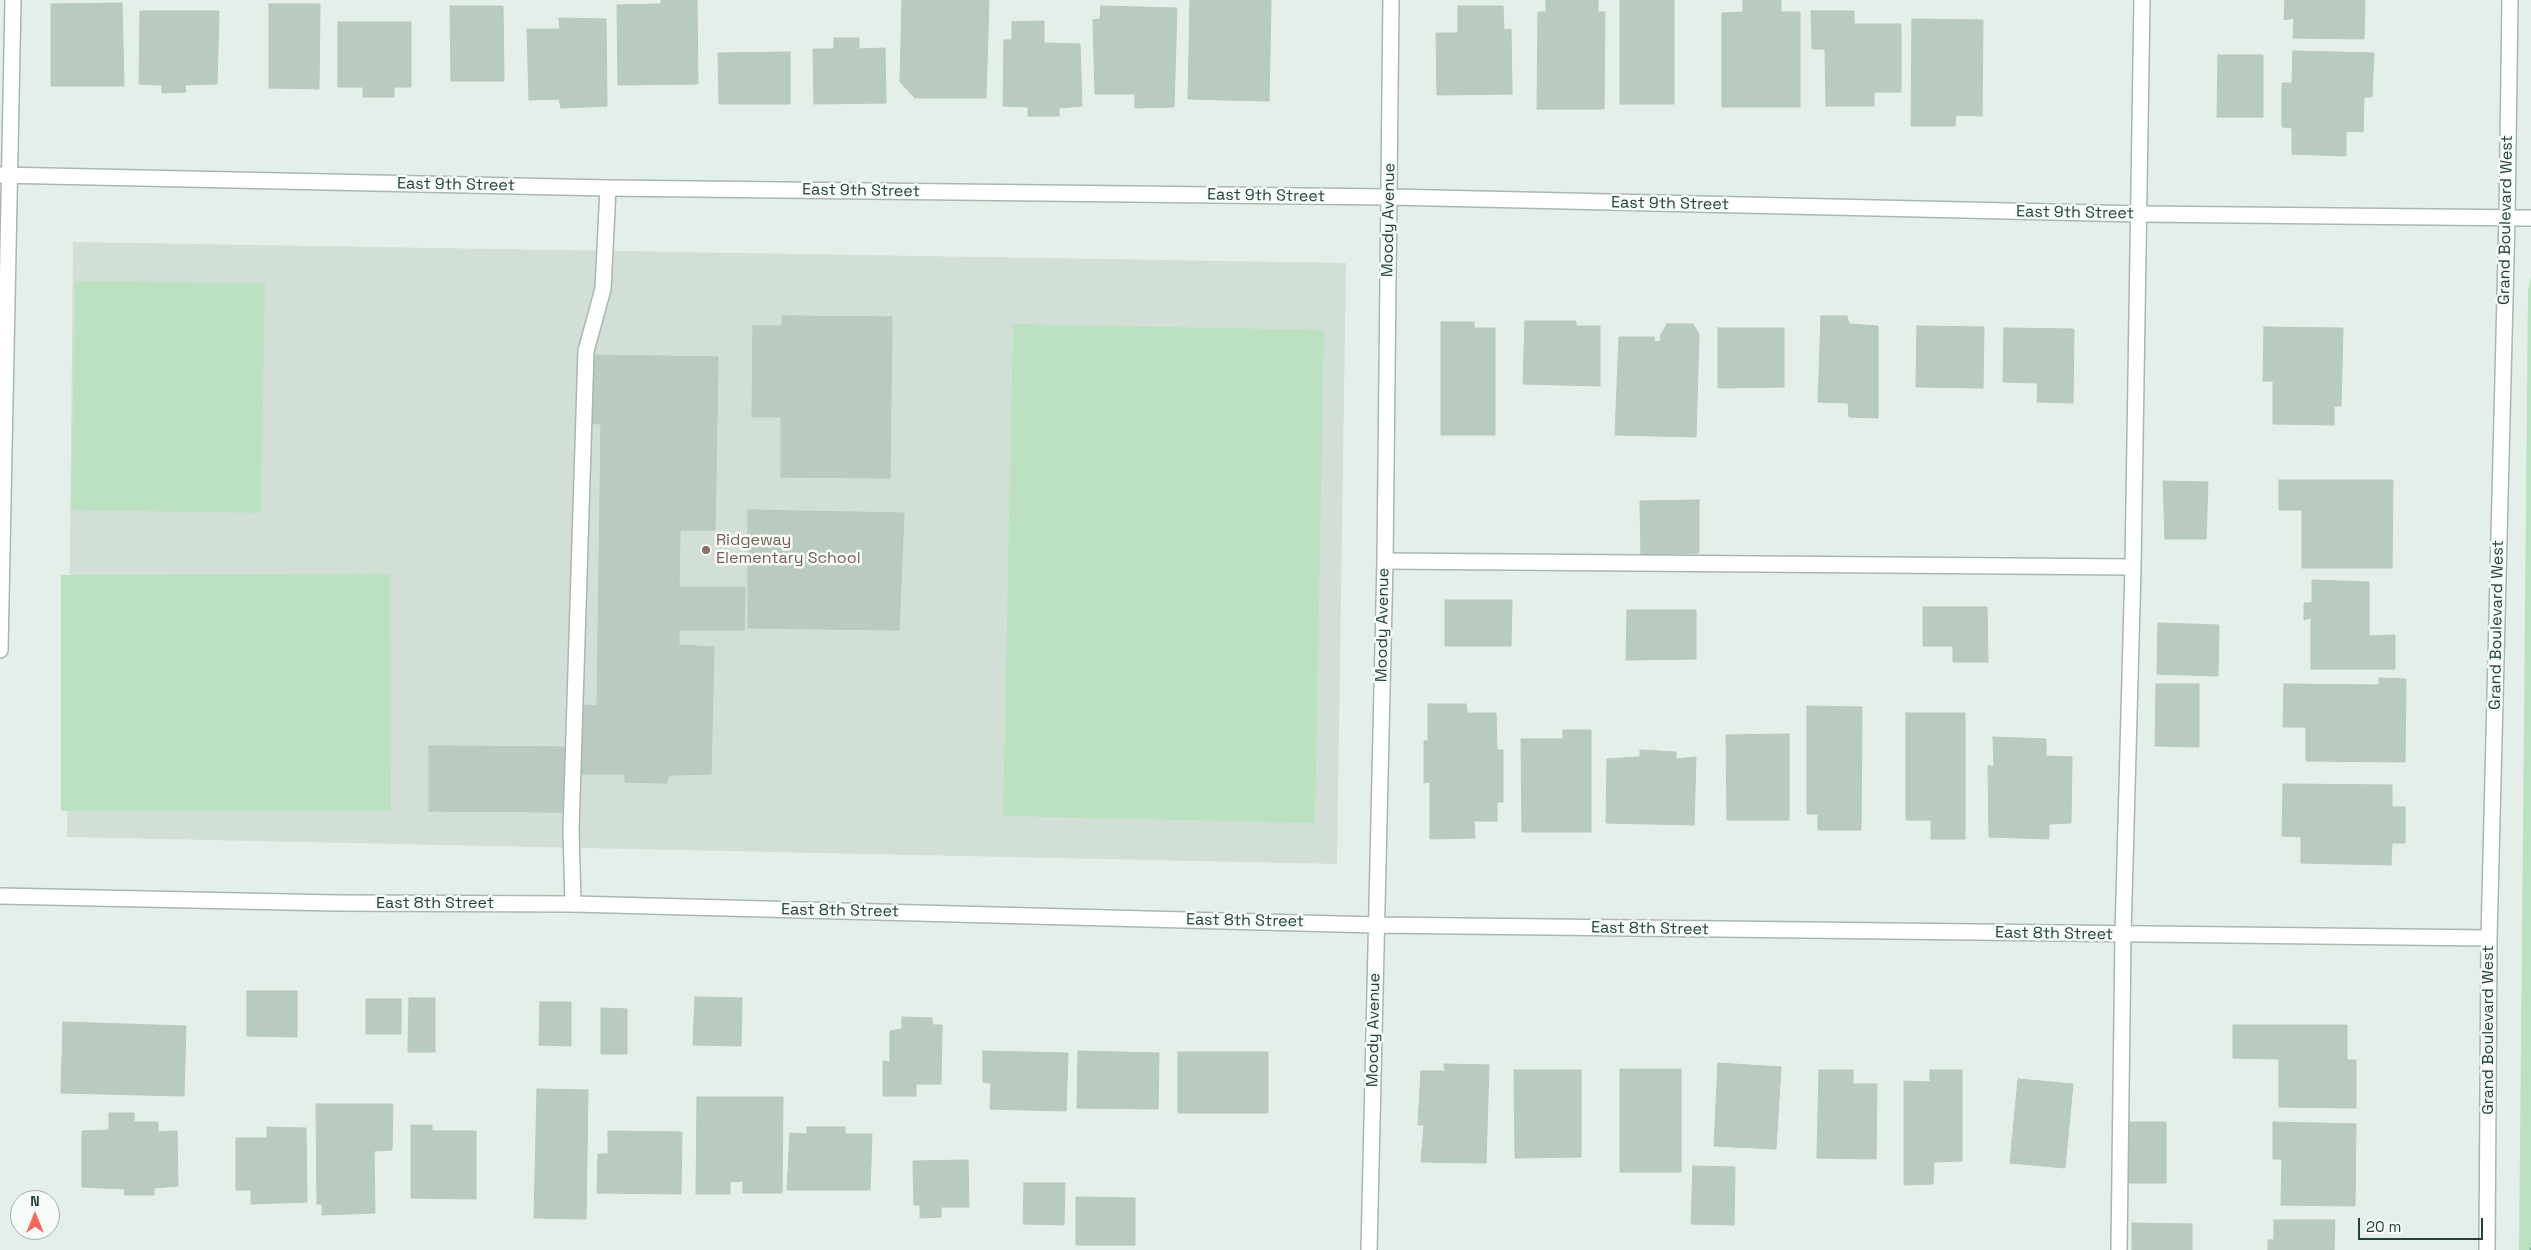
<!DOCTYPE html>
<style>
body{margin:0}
#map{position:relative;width:2531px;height:1250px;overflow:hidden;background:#e5efe9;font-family:"Space Grotesk",sans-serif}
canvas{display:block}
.north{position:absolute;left:10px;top:1190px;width:50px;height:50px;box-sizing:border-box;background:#f6fbf7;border:1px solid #a1b1a9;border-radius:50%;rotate:0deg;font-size:14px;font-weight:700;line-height:20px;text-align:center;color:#224235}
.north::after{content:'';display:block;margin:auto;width:18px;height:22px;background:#fb6557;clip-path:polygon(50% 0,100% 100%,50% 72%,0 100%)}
.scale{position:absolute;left:2358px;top:1218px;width:125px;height:22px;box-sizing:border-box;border:2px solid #224235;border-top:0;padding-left:6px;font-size:15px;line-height:18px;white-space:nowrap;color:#224235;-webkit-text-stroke:4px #f6fbf7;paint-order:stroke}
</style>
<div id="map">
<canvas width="2531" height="1250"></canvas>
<div class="north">N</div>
<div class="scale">20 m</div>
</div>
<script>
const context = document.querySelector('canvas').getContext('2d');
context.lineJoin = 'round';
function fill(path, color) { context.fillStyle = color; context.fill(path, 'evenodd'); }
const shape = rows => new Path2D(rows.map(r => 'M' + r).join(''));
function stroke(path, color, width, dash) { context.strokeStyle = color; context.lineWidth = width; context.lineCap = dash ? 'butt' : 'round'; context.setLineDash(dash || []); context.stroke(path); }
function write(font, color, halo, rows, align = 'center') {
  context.font = font + ' "Space Grotesk",sans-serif'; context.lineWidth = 5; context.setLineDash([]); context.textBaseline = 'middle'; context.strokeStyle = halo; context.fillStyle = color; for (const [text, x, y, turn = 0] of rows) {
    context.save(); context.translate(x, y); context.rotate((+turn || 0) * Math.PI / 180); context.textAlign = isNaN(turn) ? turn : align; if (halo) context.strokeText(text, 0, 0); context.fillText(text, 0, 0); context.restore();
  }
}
fill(shape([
 [73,242,1346,263,1337,864,67,837]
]), '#d2dfd7');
fill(shape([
 [2531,277,2531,1250,2519,1250,2528,290],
 [75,281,265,283,261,513,71,510],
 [1013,324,1324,330,1315,823,1003,816],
 [390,574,391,811,61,811,61,575]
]), '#bce1c1');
const building = shape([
 [661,0,697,0,698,84,618,85,617,5,661,4,661,0],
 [902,0,989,0,986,98,915,98,900,82,902,0],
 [1190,0,1271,0,1269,101,1188,99,1190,0],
 [1546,0,1598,0,1598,12,1605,12,1604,109,1537,109,1538,12,1546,12,1546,0],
 [1620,0,1674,0,1674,104,1620,104,1620,0],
 [1743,0,1781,0,1781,12,1800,12,1800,107,1722,107,1722,13,1743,12,1743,0],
 [2285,0,2365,0,2364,39,2293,38,2294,18,2284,20,2285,0],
 [122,3,124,86,51,86,51,4,122,3],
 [269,4,320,4,319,89,269,88,269,4],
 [450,6,503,6,504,81,451,81,450,6],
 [1101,6,1177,8,1174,107,1135,108,1135,94,1095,94,1093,20,1100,19,1101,6],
 [1458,6,1503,6,1504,30,1511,29,1512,94,1437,95,1436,33,1458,33,1458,6],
 [140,11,219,11,217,84,185,85,186,92,162,93,162,85,139,84,140,11],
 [1811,11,1854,11,1854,24,1901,24,1901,92,1874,92,1874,106,1826,106,1825,49,1812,49,1811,11],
 [559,18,606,19,607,106,561,108,559,99,529,100,527,29,560,29,559,18],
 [1912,19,1983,20,1982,116,1956,115,1955,126,1911,126,1912,19],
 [1044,21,1044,43,1080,44,1082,106,1059,108,1059,116,1028,116,1028,107,1003,106,1004,40,1012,40,1012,22,1044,21],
 [338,22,411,22,411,87,394,87,394,97,363,97,363,87,338,87,338,22],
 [834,38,859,38,859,49,885,48,886,103,814,104,813,49,834,49,834,38],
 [2293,51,2374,53,2372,97,2364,97,2363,132,2346,131,2346,156,2292,154,2292,128,2282,127,2282,83,2292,83,2293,51],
 [790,52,790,104,719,104,718,53,790,52],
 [2218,55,2263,55,2263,117,2217,117,2218,55],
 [782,316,892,317,890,478,781,477,781,417,752,417,753,326,782,326,782,316],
 [1821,316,1847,316,1849,324,1878,326,1878,418,1849,417,1848,403,1818,402,1821,316],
 [1525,321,1576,321,1576,326,1600,326,1600,386,1523,384,1525,321],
 [1441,322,1474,322,1474,328,1495,328,1495,435,1441,435,1441,322],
 [1667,324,1693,324,1699,334,1696,437,1615,435,1619,337,1654,337,1655,342,1661,341,1660,336,1667,324],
 [1917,326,1984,327,1983,388,1916,387,1917,326],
 [2264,327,2343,328,2341,406,2334,406,2334,425,2273,424,2273,381,2263,381,2264,327],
 [1718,328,1784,328,1784,387,1718,388,1718,328],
 [2004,328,2074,329,2073,403,2037,402,2038,383,2003,382,2004,328],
 [588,355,718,357,715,530,680,530,679,587,745,587,744,630,679,630,679,645,714,647,711,774,668,775,667,783,625,782,625,774,582,774,582,705,597,706,601,424,589,423,588,355],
 [2279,480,2393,480,2392,568,2302,568,2302,510,2279,510,2279,480],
 [2163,481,2208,482,2206,539,2165,539,2163,481],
 [1699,500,1699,553,1641,555,1640,501,1699,500],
 [748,510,904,513,899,630,748,628,748,510],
 [2312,580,2369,582,2369,636,2395,635,2395,669,2311,669,2311,618,2304,620,2304,603,2312,603,2312,580],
 [1445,600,1512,600,1511,646,1445,646,1445,600],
 [1923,607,1987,607,1988,662,1953,662,1953,646,1923,646,1923,607],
 [1627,610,1696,610,1696,659,1626,660,1627,610],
 [2158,623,2219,625,2218,676,2157,674,2158,623],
 [2379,678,2406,679,2405,762,2306,761,2306,727,2283,727,2284,684,2379,685,2379,678],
 [2156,684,2199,684,2199,747,2155,746,2156,684],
 [1428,704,1466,704,1467,713,1496,713,1497,750,1503,750,1503,802,1497,802,1497,821,1474,821,1475,838,1430,839,1430,782,1424,783,1424,741,1428,741,1428,704],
 [1807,706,1862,707,1861,830,1818,830,1818,814,1807,814,1807,706],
 [1906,713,1965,713,1965,839,1931,839,1931,820,1906,820,1906,713],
 [1563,730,1591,730,1591,832,1522,832,1521,739,1563,739,1563,730],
 [1789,734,1789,820,1727,820,1726,735,1789,734],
 [1993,737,2046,739,2046,756,2072,757,2071,823,2049,824,2049,839,1989,837,1988,766,1994,766,1993,737],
 [429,746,566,747,566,812,429,811,429,746],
 [1640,750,1676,752,1676,759,1696,757,1694,825,1606,823,1607,759,1640,757,1640,750],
 [2283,784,2392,785,2392,807,2405,807,2405,843,2392,843,2391,865,2301,863,2301,837,2282,836,2283,784],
 [247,991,297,991,297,1037,247,1036,247,991],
 [695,997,742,998,741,1046,693,1045,695,997],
 [409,998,435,998,435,1052,408,1052,409,998],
 [366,999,401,999,401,1034,366,1034,366,999],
 [540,1002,571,1002,571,1046,539,1045,540,1002],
 [601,1008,627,1009,627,1054,601,1054,601,1008],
 [902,1017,932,1018,933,1025,942,1025,941,1084,916,1084,916,1096,883,1096,883,1061,890,1062,890,1031,902,1029,902,1017],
 [63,1022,186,1026,184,1096,61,1093,63,1022],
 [2233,1025,2347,1025,2347,1060,2356,1060,2356,1108,2279,1107,2279,1059,2233,1058,2233,1025],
 [983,1051,1068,1053,1066,1111,990,1109,991,1083,983,1082,983,1051],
 [1078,1051,1159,1053,1158,1109,1077,1108,1078,1051],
 [1178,1052,1268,1052,1268,1113,1178,1113,1178,1052],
 [1718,1063,1781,1067,1776,1149,1714,1146,1718,1063],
 [1444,1064,1489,1065,1486,1163,1421,1162,1424,1125,1418,1125,1421,1071,1445,1071,1444,1064],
 [1620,1069,1681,1069,1681,1172,1620,1172,1620,1069],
 [1514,1070,1581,1070,1581,1157,1515,1158,1514,1070],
 [1819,1070,1853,1070,1853,1084,1877,1084,1876,1159,1817,1158,1819,1070],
 [1930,1070,1962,1070,1962,1161,1934,1162,1933,1184,1904,1185,1904,1081,1930,1082,1930,1070],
 [2018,1079,2073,1084,2065,1168,2010,1163,2018,1079],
 [537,1089,588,1090,586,1219,534,1218,537,1089],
 [697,1097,783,1097,782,1193,743,1193,743,1181,730,1182,730,1194,696,1194,697,1097],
 [316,1104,393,1104,392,1150,374,1151,375,1213,322,1215,322,1204,317,1204,316,1104],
 [109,1113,134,1113,134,1122,158,1122,158,1132,177,1131,178,1186,154,1188,154,1195,124,1195,125,1189,82,1187,82,1131,109,1130,109,1113],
 [2124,1122,2166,1122,2166,1183,2124,1183,2124,1122],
 [2273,1122,2356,1124,2355,1206,2281,1205,2282,1159,2273,1159,2273,1122],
 [411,1125,432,1125,432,1131,476,1131,476,1199,411,1198,411,1125],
 [267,1127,306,1128,307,1202,251,1204,251,1190,236,1190,236,1138,267,1138,267,1127],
 [807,1127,845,1127,845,1134,872,1134,870,1190,787,1190,790,1133,807,1134,807,1127],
 [608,1131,682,1132,681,1194,597,1193,598,1154,608,1154,608,1131],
 [968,1160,969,1207,941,1207,941,1217,920,1218,920,1205,914,1205,913,1161,968,1160],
 [1693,1166,1735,1167,1734,1225,1691,1224,1693,1166],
 [1024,1183,1065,1183,1064,1225,1023,1224,1024,1183],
 [1076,1197,1135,1198,1135,1245,1076,1245,1076,1197],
 [2274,1220,2335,1220,2334,1250,2268,1250,2268,1240,2274,1240,2274,1220],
 [2132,1223,2192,1224,2192,1250,2132,1250,2132,1223]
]);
fill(building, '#b9cac1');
stroke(building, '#b6c9be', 1);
const lane = shape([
 [1385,561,2133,567,2123,935,2119,1250],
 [2133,567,2142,0],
 [573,904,571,830,586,351,603,289,608,188]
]);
const street = shape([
 [0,175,608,188,1390,197,2140,214,2531,218],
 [0,650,13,0],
 [0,896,336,903,573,904,1376,925,2489,938],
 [1369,1250,1385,561,1391,0],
 [2487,1250,2489,938,2507,217,2510,0]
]);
stroke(lane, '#a7b8af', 18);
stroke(street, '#a7b8af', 18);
stroke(shape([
 [2531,1250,2531,1243]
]), '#83b49d', 3, [2.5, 4]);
stroke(lane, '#fff', 15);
stroke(street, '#fff', 15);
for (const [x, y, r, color] of [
 [706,550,5,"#8d6e63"]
]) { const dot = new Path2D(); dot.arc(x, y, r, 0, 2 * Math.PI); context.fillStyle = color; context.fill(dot); stroke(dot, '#f6fbf7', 2); }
write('16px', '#224235', '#f6fbf7', [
 ["East 9th Street",456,185,1],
 ["East 9th Street",861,191,1],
 ["East 9th Street",1266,196,1],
 ["East 9th Street",1670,204,1],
 ["East 9th Street",2075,213,1],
 ["Moody Avenue",1389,220,-89],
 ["Grand Boulevard West",2506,220,-89],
 ["Moody Avenue",1383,625,-89],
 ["Grand Boulevard West",2497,625,-89],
 ["East 8th Street",435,904],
 ["East 8th Street",840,911,1],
 ["East 8th Street",1245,921,1],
 ["East 8th Street",1650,929,1],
 ["East 8th Street",2054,934,1],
 ["Moody Avenue",1374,1030,-89],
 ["Grand Boulevard West",2489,1030,-90]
]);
write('16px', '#785e54', '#f6fbf7', [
 ["Ridgeway",716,541],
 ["Elementary School",716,559]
], 'left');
</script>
